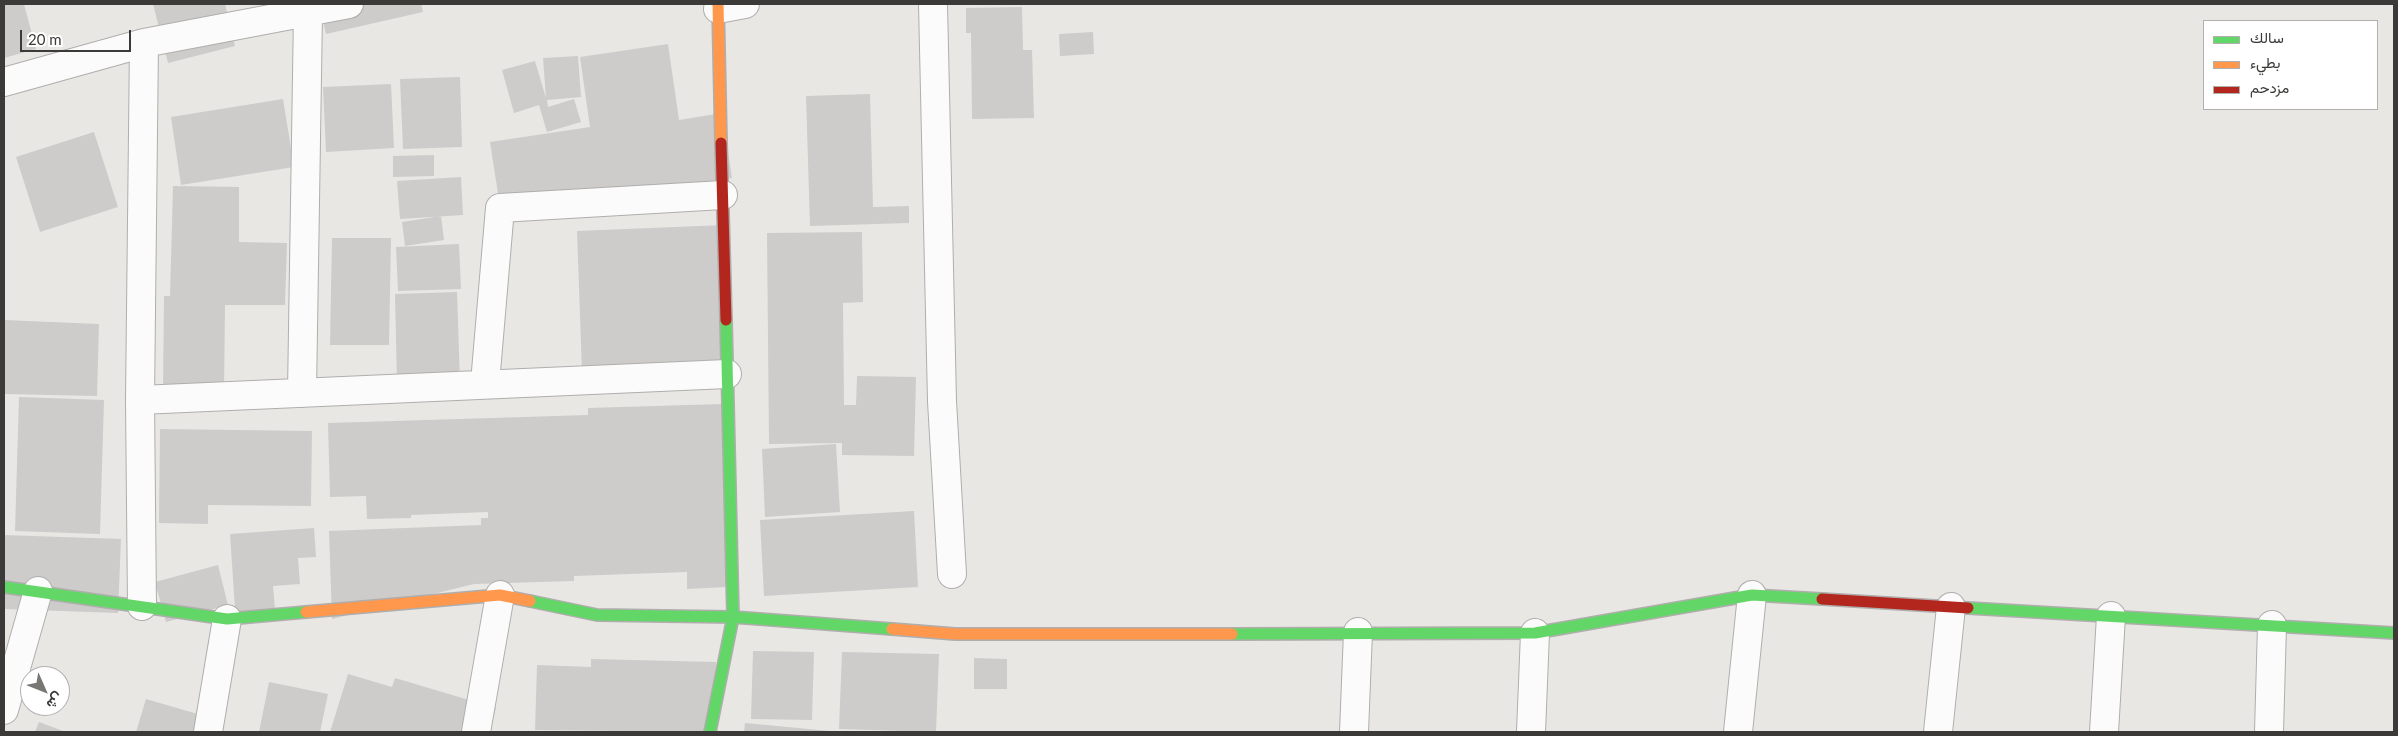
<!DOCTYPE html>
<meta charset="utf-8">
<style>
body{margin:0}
#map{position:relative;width:2398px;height:736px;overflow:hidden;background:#e9e7e4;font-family:Lato,Vazirmatn,sans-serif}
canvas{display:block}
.frame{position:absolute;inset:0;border:5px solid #3b3a38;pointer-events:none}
.legend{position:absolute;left:2203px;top:20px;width:175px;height:90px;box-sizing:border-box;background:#fff;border:1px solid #b1b0af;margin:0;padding:6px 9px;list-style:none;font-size:15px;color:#3b3a38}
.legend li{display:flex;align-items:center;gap:10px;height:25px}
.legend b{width:25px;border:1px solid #b1b0af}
.north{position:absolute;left:20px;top:666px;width:50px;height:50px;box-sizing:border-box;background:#fff;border:1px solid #b1b0af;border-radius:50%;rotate:134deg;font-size:14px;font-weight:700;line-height:20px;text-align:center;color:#3b3a38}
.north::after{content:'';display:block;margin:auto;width:18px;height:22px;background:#787774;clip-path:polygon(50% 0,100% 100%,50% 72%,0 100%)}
.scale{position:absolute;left:20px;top:30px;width:111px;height:22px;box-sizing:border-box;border:2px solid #3b3a38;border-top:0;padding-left:6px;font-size:15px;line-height:18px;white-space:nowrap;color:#3b3a38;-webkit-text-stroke:4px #fff;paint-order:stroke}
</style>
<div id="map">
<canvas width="2398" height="736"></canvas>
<div class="frame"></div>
<ul class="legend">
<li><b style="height:6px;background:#63d668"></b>سالك</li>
<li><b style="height:6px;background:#ff974d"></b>بطيء</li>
<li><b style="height:6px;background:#b3261e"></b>مزدحم</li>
</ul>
<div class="north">ش</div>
<div class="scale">20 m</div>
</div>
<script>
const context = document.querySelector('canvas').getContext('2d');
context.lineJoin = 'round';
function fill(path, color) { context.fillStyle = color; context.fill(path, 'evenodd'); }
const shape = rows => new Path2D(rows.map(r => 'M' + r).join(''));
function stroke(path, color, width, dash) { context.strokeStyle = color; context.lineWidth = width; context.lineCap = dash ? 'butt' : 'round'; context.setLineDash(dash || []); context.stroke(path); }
fill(shape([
 [4,4,24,4,36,49,4,58],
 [153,4,225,4,235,46,168,63],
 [319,4,421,4,423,12,326,34],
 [1022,7,1023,50,1032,50,1034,118,972,119,971,33,966,33,966,8],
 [1093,32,1094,54,1060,56,1059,34],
 [668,44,679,120,722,113,732,178,501,213,490,142,590,127,580,57],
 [578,56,581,97,547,100,548,107,574,99,581,122,547,132,539,105,514,113,502,70,535,61,546,98,543,58],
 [460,77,462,147,403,149,400,79],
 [391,84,394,148,326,152,323,87],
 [870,94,873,207,909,206,909,223,810,226,806,96],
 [283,99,294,167,181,185,171,117],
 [94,132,118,207,40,232,16,157],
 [434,155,434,176,393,177,393,156],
 [461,177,463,215,400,219,397,181],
 [173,186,239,187,239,242,287,243,285,305,225,305,224,390,163,389,164,296,170,296],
 [441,216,444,240,405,246,402,222],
 [724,225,730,364,582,372,577,231],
 [862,232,863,302,843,303,844,405,856,405,857,376,916,377,914,456,842,455,842,443,769,444,767,233],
 [332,238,391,238,389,345,330,345],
 [459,244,461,289,398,291,396,247],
 [457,292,460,383,397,384,395,294],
 [4,320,99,324,97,396,4,394],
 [19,397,104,400,100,534,15,531],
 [722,404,727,587,687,589,687,572,574,576,574,581,474,584,332,619,329,531,481,525,481,518,488,518,488,512,411,515,411,518,367,519,366,496,330,497,328,423,588,415,588,408],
 [160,429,312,431,311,506,208,505,208,524,159,523],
 [836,444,840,512,765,517,762,449],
 [914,511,918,587,764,596,760,520],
 [314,528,316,557,298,558,300,584,273,586,276,621,236,624,230,534],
 [4,535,121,539,118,613,4,609],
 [218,565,228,605,166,622,155,582],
 [753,651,814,652,812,720,751,719],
 [842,652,939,654,936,732,839,729],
 [974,658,1007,659,1007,689,974,689],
 [591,659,716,662,714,732,535,730,537,665,591,667],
 [348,674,392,687,395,678,496,708,489,732,330,732],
 [269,682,328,694,320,732,259,732],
 [146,699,215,719,211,732,136,732],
 [39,722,66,732,35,732],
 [745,723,830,731,830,732,744,732]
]), '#cdccca');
const street = shape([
 [933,4,942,401,952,574],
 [718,9,745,4],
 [4,82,144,43,349,4],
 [485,383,500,208,723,195],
 [302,393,308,12,306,4],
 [140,400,727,374],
 [142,606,140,400,144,43],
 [4,710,38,591],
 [208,732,227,619],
 [476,732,500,595],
 [1354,732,1358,632],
 [1531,732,1535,633],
 [1738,732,1752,595],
 [1938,732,1951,607],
 [2104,732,2111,616],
 [2269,732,2272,625]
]);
const fast = shape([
 [4,587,227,619,306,612],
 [530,601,597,615,733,617,892,629],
 [1968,608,2394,633],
 [1232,634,1535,633,1752,595,1822,599],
 [710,732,733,617,726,320]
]);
const slow = shape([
 [718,4,721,143],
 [306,612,500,595,530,601],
 [892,629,955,634,1232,634]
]);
const jam = shape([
 [721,143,726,320],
 [1822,599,1968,608]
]);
stroke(street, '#afaeac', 30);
stroke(fast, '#afaeac', 14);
stroke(slow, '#afaeac', 14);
stroke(jam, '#afaeac', 14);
stroke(street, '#fcfbfb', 28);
stroke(fast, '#63d668', 11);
stroke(slow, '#ff974d', 11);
stroke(jam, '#b3261e', 11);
</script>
